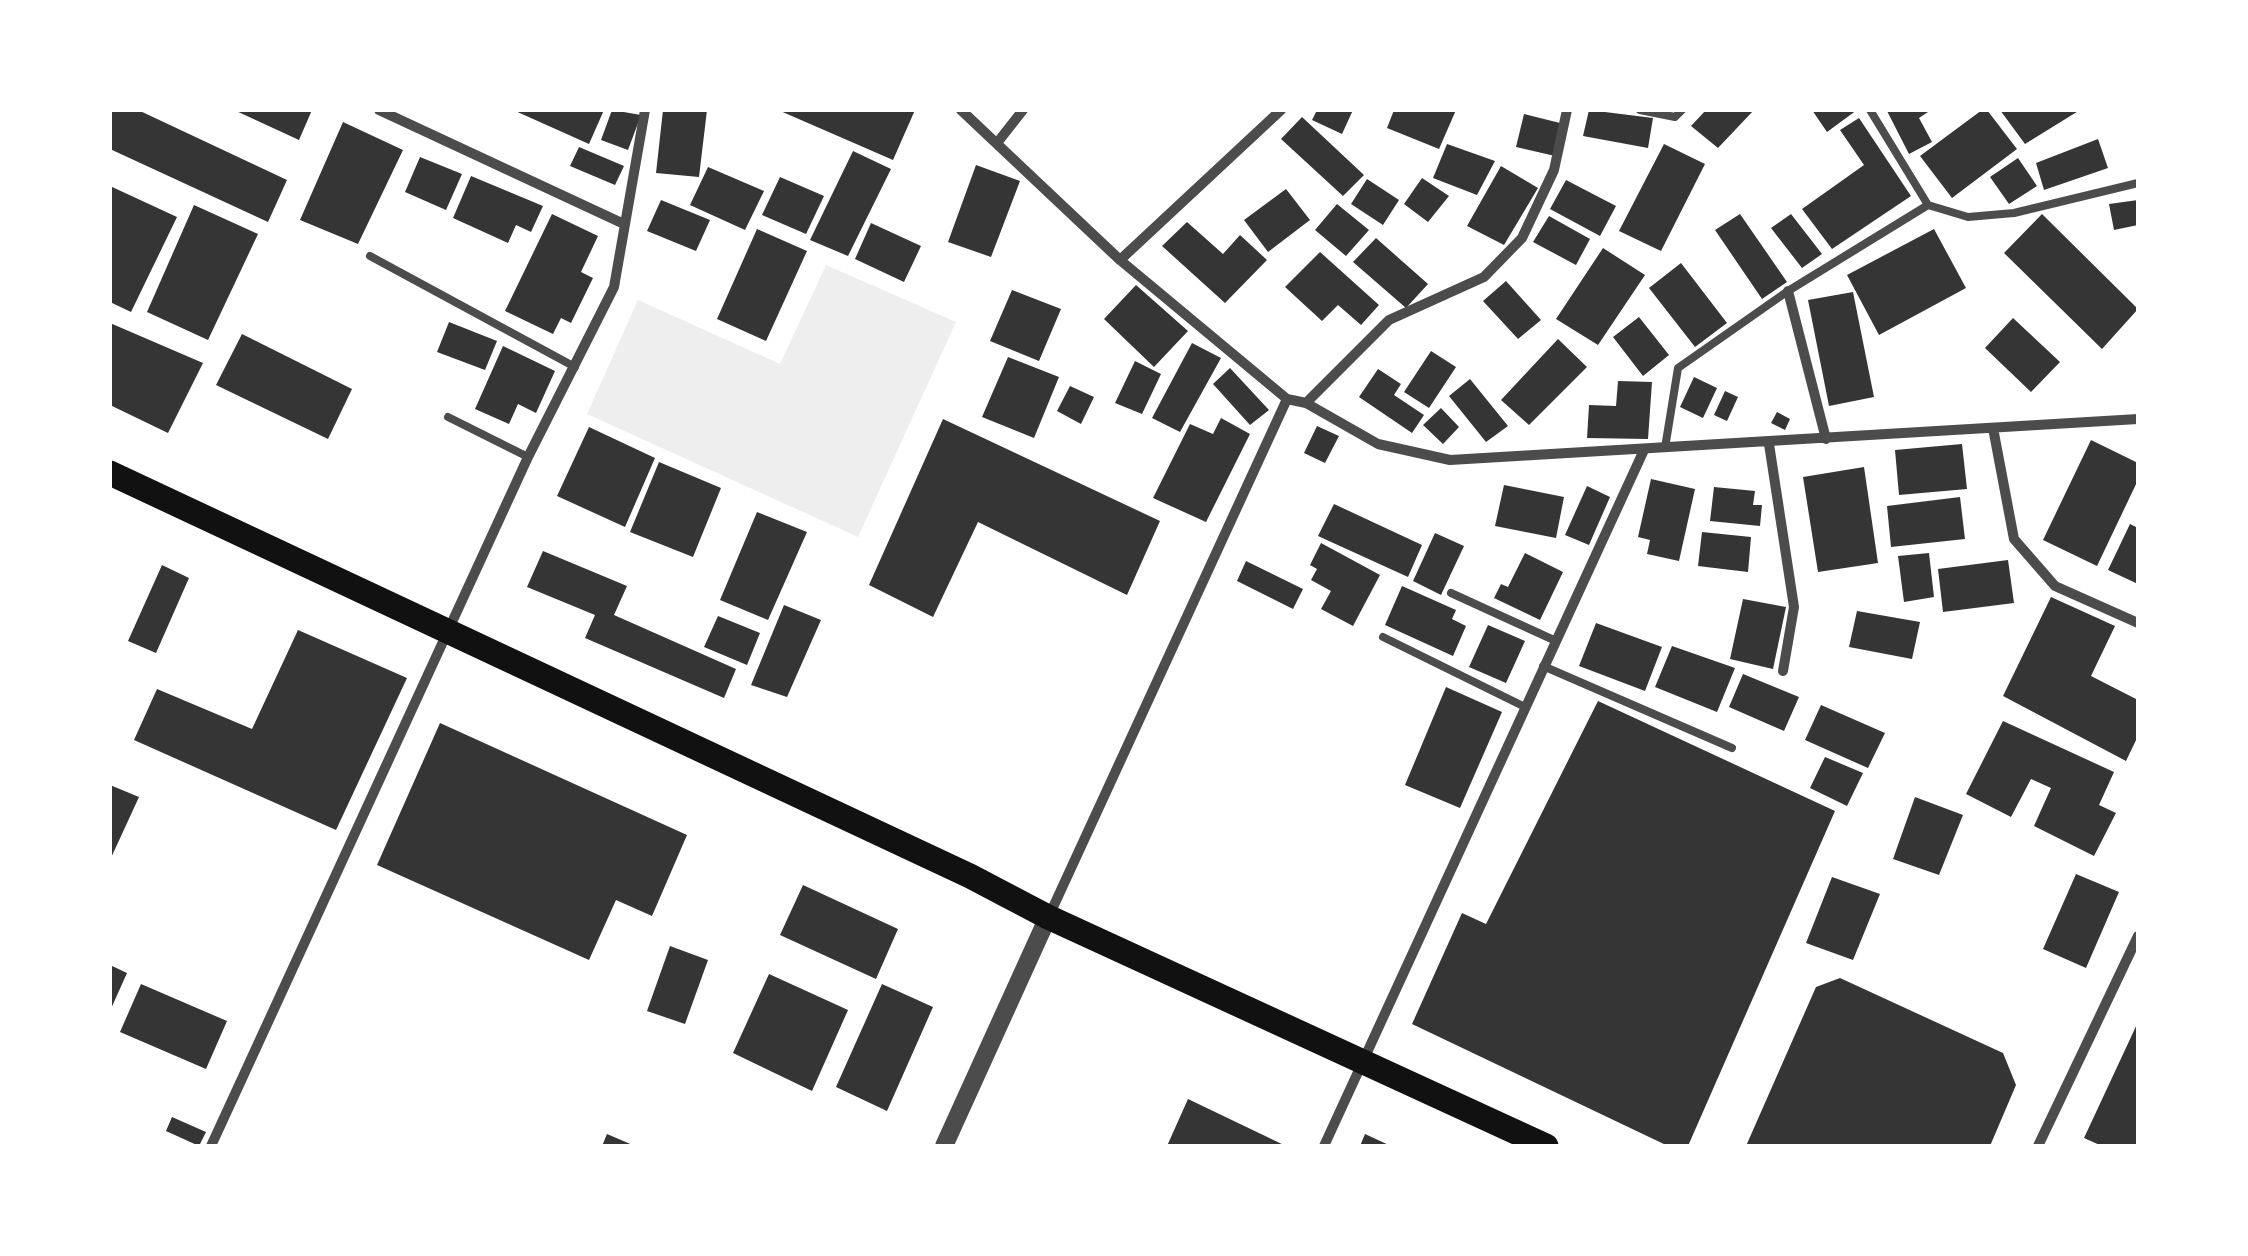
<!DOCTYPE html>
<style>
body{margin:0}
#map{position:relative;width:2248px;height:1256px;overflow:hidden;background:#fff;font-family:"Archivo Narrow",sans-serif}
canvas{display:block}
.frame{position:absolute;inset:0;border:112px solid #fff;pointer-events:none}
</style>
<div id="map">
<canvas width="2248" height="1256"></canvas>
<div class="frame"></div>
</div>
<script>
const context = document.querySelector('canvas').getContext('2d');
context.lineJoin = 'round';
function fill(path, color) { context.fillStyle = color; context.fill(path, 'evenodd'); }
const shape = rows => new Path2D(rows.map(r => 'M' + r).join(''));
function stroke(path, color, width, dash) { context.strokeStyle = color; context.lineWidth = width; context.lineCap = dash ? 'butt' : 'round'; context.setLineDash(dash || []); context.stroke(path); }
fill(shape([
 [826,265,956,322,858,537,587,414,638,300,780,364]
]), '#eee');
fill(shape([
 [110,110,138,110,287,180,268,222,110,149],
 [234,110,312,110,299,140],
 [513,110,604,110,589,144],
 [612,110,641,115,628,150,601,140],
 [663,110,707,110,699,177,656,173],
 [778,110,915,110,893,160],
 [1317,110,1353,110,1342,134,1312,120],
 [1394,110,1456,110,1439,149,1387,128],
 [1589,110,1653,118,1648,148,1583,136],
 [1706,110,1754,110,1718,148,1691,126],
 [1812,110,1857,110,1827,132],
 [1931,110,1919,118,1932,142,1909,154,1887,111],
 [1982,110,1987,110,2017,149,1952,198,1920,156],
 [2000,110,2080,110,2025,144],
 [1524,114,1564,124,1555,156,1516,147],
 [1302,117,1364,175,1343,196,1281,139],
 [1859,118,1911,196,1832,249,1802,209,1864,165,1840,130],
 [343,122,403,150,358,244,300,220],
 [2098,139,2108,168,2044,190,2036,163],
 [1447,144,1495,161,1477,195,1433,178],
 [1664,144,1705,164,1661,251,1619,231],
 [579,147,624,166,615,185,570,166],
 [853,151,891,169,848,256,810,240],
 [420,157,462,174,446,210,405,192],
 [2018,158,2037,186,2009,204,1990,177],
 [976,165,1020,181,991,257,948,242],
 [1501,166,1538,188,1504,245,1467,226],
 [708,167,764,191,745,230,690,205],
 [471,176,543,206,531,232,516,225,508,243,453,218],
 [780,177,824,196,806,234,762,215],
 [1422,178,1449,196,1428,222,1404,204],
 [1367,179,1399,200,1383,225,1351,204],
 [1566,180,1616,206,1600,236,1550,209],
 [110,186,177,217,131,312,110,302],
 [1286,189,1310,220,1268,252,1244,220],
 [661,200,710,220,696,251,647,231],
 [2138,200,2138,225,2114,230,2109,204],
 [1337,204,1369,230,1346,256,1315,230],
 [194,205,258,234,208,340,147,312],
 [552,214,598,236,581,272,593,278,571,323,561,318,553,334,505,311],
 [1740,214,1787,282,1762,299,1715,230],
 [1791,214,1822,254,1802,268,1771,228],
 [2042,214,2138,309,2102,349,2004,253],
 [1549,216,1590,239,1576,265,1533,242],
 [1187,222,1223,254,1240,235,1267,260,1225,303,1162,246],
 [871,223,921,246,904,282,855,259],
 [757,229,807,251,766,341,717,319],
 [1934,229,1966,288,1879,335,1847,275],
 [1376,238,1428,284,1406,308,1353,262],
 [1603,248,1645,275,1598,345,1556,319],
 [1320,252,1379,305,1361,325,1338,305,1322,321,1285,287],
 [1681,263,1727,323,1695,347,1649,288],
 [1506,281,1541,320,1518,339,1483,301],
 [1136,285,1188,331,1154,367,1104,319],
 [1012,290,1061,309,1039,361,990,341],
 [1853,292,1874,397,1829,406,1808,300],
 [1639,317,1669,355,1643,376,1613,337],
 [2013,318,2060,362,2031,392,1985,348],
 [449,322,497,341,485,370,437,352],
 [110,323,203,363,168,433,110,405],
 [242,334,352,389,328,439,216,385],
 [1558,339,1587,367,1529,425,1501,400],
 [1192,343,1221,358,1180,432,1152,418],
 [503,346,555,371,536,413,518,404,509,424,475,409],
 [1431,351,1456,367,1429,408,1404,392],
 [1008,357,1059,377,1034,438,982,417],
 [1135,361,1161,374,1142,414,1115,403],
 [1230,368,1269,410,1250,425,1213,384],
 [1378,369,1401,384,1394,395,1424,415,1412,433,1359,397],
 [1694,377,1717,388,1703,418,1680,407],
 [1470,379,1508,426,1486,442,1449,396],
 [1618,381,1652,382,1648,439,1587,438,1589,405,1616,406],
 [1070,386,1094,397,1081,424,1057,411],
 [1725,391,1738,397,1727,421,1714,415],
 [1441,408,1459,427,1443,444,1423,425],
 [1777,412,1790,419,1785,430,1771,423],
 [1221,418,1250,434,1206,522,1153,498,1190,424,1213,434],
 [943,419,1160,521,1127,595,978,522,933,617,869,585],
 [1317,426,1339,436,1325,463,1304,453],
 [589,427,655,458,625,527,557,496],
 [2091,440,2138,463,2138,480,2097,566,2043,540],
 [1962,444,1967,489,1899,495,1895,450],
 [659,462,721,488,693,557,630,532],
 [1864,467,1878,563,1818,572,1803,477],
 [1651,479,1695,489,1679,561,1647,554,1650,540,1638,537],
 [1504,485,1564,497,1556,538,1495,526],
 [1587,486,1610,497,1589,545,1565,535],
 [1714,487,1755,491,1753,505,1762,505,1760,526,1710,521],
 [1960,497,1965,539,1891,547,1887,506],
 [1334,504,1422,545,1408,577,1318,536],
 [757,512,807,532,768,620,720,600],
 [2130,524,2138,528,2138,584,2108,570],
 [1702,532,1751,537,1748,572,1698,566],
 [1435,533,1464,546,1441,595,1413,581],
 [1321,543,1380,575,1353,626,1321,609,1331,591,1311,580,1317,569,1310,565],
 [543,551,627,586,614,615,736,669,724,698,585,638,595,615,527,587],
 [1525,553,1563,572,1540,620,1494,598,1501,584,1508,587],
 [1929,553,1934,597,1904,602,1898,556],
 [2008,560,2014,603,1943,612,1938,569],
 [1246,561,1303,589,1293,609,1237,581],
 [162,565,189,578,156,653,128,641],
 [1402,586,1456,610,1452,619,1466,626,1453,656,1385,625],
 [2051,597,2115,626,2091,676,2138,700,2138,736,2126,761,2003,696],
 [1743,599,1786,607,1773,669,1730,659],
 [784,605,821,620,787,697,751,685],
 [1857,611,1920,622,1912,659,1849,647],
 [718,616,760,633,747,665,704,647],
 [1596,623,1662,647,1645,691,1579,666],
 [1488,625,1525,641,1506,683,1469,667],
 [298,630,407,678,336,830,134,740,157,689,252,729],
 [1672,646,1735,668,1717,712,1655,687],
 [1743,674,1799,697,1784,731,1729,707],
 [1446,687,1502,712,1460,808,1405,785],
 [1598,701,1835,811,1688,1146,1668,1146,1412,1024,1462,913,1486,924],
 [1821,705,1885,733,1868,768,1805,740],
 [2003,721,2114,772,2099,805,2116,813,2094,856,2034,826,2051,788,2031,779,2011,817,1966,794],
 [440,723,687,835,652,916,616,900,589,960,377,865],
 [1825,757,1863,773,1847,806,1810,788],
 [110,785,139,797,110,860],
 [1915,797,1963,815,1939,875,1893,859],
 [2076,874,2119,892,2086,968,2043,949],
 [1832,877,1880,894,1853,960,1806,943],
 [803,885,898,929,876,979,780,935],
 [670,946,708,960,685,1024,647,1011],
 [110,965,127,973,110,1011],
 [769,974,848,1010,812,1091,733,1053],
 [1840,978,2003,1053,2016,1085,1990,1146,1746,1146,1816,987],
 [141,984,227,1021,206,1069,120,1032],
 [882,984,933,1007,887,1111,836,1087],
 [2138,1022,2138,1146,2102,1146,2084,1138],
 [1188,1099,1286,1146,1167,1146],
 [172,1117,206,1132,199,1146,166,1131],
 [607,1134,635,1146,602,1146],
 [1365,1134,1391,1146,1360,1146]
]), '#353535');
stroke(shape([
 [1640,110,1675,117,1682,110],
 [1870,110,1928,205,1968,217,2014,213,2138,183],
 [370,256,575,367],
 [448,417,528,457],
 [1665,448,1678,368,1788,291,1928,205],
 [1451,593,1556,641],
 [1383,637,1523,706],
 [1543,666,1732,748]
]), '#4c4c4c', 8);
stroke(shape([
 [379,110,624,224],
 [961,110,1120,260,1287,399,1306,403,1378,444,1450,460,2138,419],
 [997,143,1023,110],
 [1120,260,1281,110],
 [1788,291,1826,439],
 [1306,403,1389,320,1484,277,1522,238,1554,170,1567,110],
 [1993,428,2014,539,2055,586,2138,623],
 [1769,444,1794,607,1783,671],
 [1049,916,1287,399],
 [211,1146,528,457,614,287,645,110],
 [1324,1146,1644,450],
 [2038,1146,2138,936]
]), '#4c4c4c', 10);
stroke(shape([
 [944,1146,1048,917]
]), '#4c4c4c', 18);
stroke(shape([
 [110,473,970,876,1048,917,1546,1146]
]), '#111', 25);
</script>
